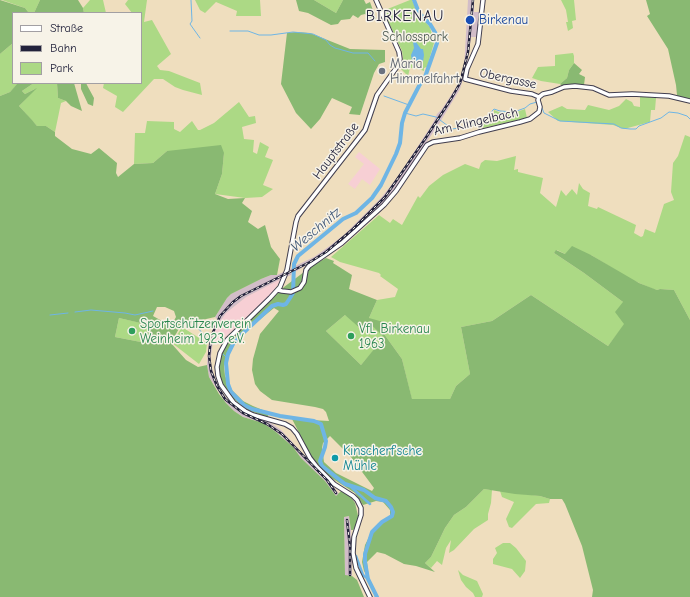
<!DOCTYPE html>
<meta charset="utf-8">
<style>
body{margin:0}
#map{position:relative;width:690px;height:597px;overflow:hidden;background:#efdebe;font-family:"Comic Neue",sans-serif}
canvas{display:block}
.legend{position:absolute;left:12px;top:12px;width:130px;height:72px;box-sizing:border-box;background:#f7f3e8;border:1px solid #a29fa3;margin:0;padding:5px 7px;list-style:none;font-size:12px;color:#22223b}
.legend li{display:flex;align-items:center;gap:8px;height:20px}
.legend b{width:20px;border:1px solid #a29fa3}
</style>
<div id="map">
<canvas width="690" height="597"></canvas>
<ul class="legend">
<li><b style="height:5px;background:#fff"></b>Straße</li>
<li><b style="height:5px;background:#22223b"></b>Bahn</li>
<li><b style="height:11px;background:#acd985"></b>Park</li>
</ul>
</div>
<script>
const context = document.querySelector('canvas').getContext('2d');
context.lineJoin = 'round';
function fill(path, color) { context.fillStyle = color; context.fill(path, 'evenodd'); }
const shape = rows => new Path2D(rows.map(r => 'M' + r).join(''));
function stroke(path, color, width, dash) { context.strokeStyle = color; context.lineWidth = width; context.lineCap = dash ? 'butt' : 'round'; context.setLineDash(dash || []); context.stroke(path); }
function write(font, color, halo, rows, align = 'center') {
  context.font = font + ' "Comic Neue",sans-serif'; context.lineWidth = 3; context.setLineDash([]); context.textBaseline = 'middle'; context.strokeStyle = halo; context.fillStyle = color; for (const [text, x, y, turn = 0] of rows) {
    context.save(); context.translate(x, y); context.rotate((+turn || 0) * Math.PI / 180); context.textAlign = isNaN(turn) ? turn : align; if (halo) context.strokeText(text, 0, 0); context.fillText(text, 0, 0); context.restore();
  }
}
fill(shape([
 [359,152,380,169,370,185,362,179,355,189,348,184,364,164,355,157],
 [281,279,273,292,217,345,213,339,214,332,221,320,226,313,246,297]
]), '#f7cfd4');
fill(shape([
 [468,0,474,0,474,12,481,12,478,37,471,37,467,66,460,89,440,122,392,194,344,240,332,250,295,272,295,266,314,257,331,245,345,234,381,198,393,183,409,160,433,123,437,114,442,109,459,83,464,68],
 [292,268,291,275,281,279,246,297,226,313,221,320,214,332,211,356,211,365,215,378,221,390,227,399,244,413,258,419,271,423,281,430,334,487,339,494,336,496,325,481,301,458,293,447,276,432,263,423,243,417,234,411,226,403,209,377,207,365,209,341,217,319,215,317,227,298,231,294,261,279,271,275,277,275],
 [349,516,351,530,352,576,345,575,344,517]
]), '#d2bdc8');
fill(shape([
 [2,0,40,0,34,13,29,13,25,8],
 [90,0,103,0,106,13,84,13,83,8],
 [128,0,147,0,144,22,152,20,171,54,157,66,160,70,169,71,200,83,202,95,183,90,175,87,163,79,154,79,123,112,115,107,117,96,103,88,104,83,141,83,141,13,132,13,125,4],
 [195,0,260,0,261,16,236,16,237,11,216,2,205,13,200,10],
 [314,0,343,0,336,13],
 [410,0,412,0,418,14,430,27,434,43,427,67,424,68,424,71,416,68,410,68,408,76,401,69,403,58,402,51,384,12,385,10],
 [561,0,574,0,576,20,572,21,573,28,568,31,566,22,568,22,566,10],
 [13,43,13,83,18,83,18,84,10,92,0,96,0,54],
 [573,53,574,56,574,63,569,70,567,78,560,84,541,81,532,78,538,67,555,66,555,55],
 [34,83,57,83,58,98,66,101,61,103,55,132,46,126,37,126,19,106,35,89,25,94,22,91],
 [640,96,656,98,655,110,651,110,650,122,624,129,613,125,558,121,548,112,562,106,567,109,585,110,588,105,609,110,619,106,626,99,632,102,634,106,640,107],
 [239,102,249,117,255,116,256,123,242,127,244,139,254,140,253,152,257,154,260,142,269,147,265,157,273,160,263,185,273,189,262,197,245,198,215,194,222,174,224,153,167,151,153,163,134,164,135,133,145,133,147,121,174,122,174,129,180,132,192,121,198,130,200,130,214,123],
 [525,109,527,118,483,128,481,123,487,117,491,117,494,113,494,110,499,112,514,113],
 [685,135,690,137,690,320,674,290,660,289,657,290,653,289,630,279,591,255,565,254,557,250,554,253,584,273,623,302,625,324,608,346,531,295,492,321,461,327,470,374,456,386,450,399,412,400,402,359,384,334,369,318,377,300,395,297,398,289,380,276,381,275,379,273,340,262,331,257,379,215,390,223,393,219,402,225,418,196,420,198,429,186,443,175,465,164,479,169,481,163,485,160,497,161,516,156,514,170,518,169,518,172,543,178,540,193,556,207,561,190,566,196,572,189,577,195,579,183,583,189,590,193,588,206,597,209,598,207,636,225,634,233,641,237,643,236,645,229,655,233,664,204,674,200,671,192,673,163,678,156],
 [345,315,368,322,385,337,361,365,326,331],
 [119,318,150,325,146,343,115,337],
 [182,327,207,343,206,352,199,364,172,343],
 [484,489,492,490,491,503,488,514,488,520,474,529,454,550,449,553,451,540,446,548,442,565,437,561,431,568,425,563,431,557,445,528,454,515,466,507],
 [500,491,540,496,550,499,549,503,536,504,512,528,509,527,506,519,514,502,502,497],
 [503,543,510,543,516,548,526,561,525,571,520,578,512,569,493,564,493,559,497,553,495,548],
 [458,570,463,575,477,581,483,594,482,597,475,597,473,593,466,587,461,580]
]), '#acd985');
fill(shape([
 [0,0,25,8,29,13,13,13,13,43,0,54],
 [40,0,78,0,83,8,84,13,34,13],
 [296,0,314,0,336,13,343,0,364,0,366,4,370,2,376,19,372,20,365,14,361,15,358,18,353,15,350,19,341,20,338,24,331,25,308,13,299,11],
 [646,0,690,0,690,103,679,99,677,95,676,85,668,49,647,16,650,14],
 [296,32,310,33,350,49,385,50,385,62,379,64,374,73,360,115,349,114,352,107,332,98,320,119,311,129,296,113,281,84,287,33],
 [574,63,582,70,579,74,585,77,584,85,575,84,562,86,560,84,567,78,569,70],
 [18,83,34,83,22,91,25,94,37,88,19,106,32,120,37,126,46,126,55,132,55,136,72,149,91,154,99,148,117,163,116,173,118,177,134,164,153,163,167,151,221,145,224,153,222,174,215,194,228,199,245,198,242,203,252,211,248,222,258,229,265,225,271,247,280,259,277,275,271,275,261,279,231,294,227,298,215,317,193,322,188,324,182,323,171,343,186,360,198,367,207,365,209,377,219,394,226,403,234,411,243,417,263,423,276,432,293,447,301,458,325,481,336,496,341,491,350,496,355,503,359,520,353,530,351,530,349,516,344,517,345,575,352,576,357,580,364,597,0,597,0,96,10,92],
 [157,307,165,307,174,311,176,317,171,326,153,316],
 [119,318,149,325,146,343,115,337],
 [57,83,74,83,82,111,71,106,66,101,58,98],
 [81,83,86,83,88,87,94,98,93,106,88,104,81,89],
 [572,246,591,255,639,283,657,290,660,289,674,290,690,320,690,597,592,597,593,590,582,546,565,504,562,499,550,499,540,496,515,494,484,489,466,507,454,515,445,528,431,557,425,563,435,572,416,566,404,564,385,554,377,552,367,562,369,578,364,571,362,562,365,545,371,533,380,524,390,517,390,510,383,502,376,501,363,505,355,493,330,477,312,458,292,419,329,421,326,412,323,409,315,407,272,400,260,391,255,384,252,370,253,359,260,334,279,311,274,308,241,335,227,355,224,366,225,376,232,390,243,401,253,406,270,413,267,417,248,410,231,397,227,393,220,379,219,369,222,351,228,341,284,287,312,266,326,258,334,261,333,263,352,275,349,289,377,300,369,318,387,323,384,334,402,359,412,399,450,399,456,386,470,374,461,327,492,321,531,295,608,346,624,324,615,312,623,302,584,273,554,253,556,250,565,254],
 [345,315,362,330,368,322,384,337,361,365,326,331],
 [330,436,351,457,374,488,372,491,336,473,324,462,322,448,323,443]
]), '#89b972');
fill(shape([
 [413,42,416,42,421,49,423,49,424,55,423,62,418,63,414,63,412,61,411,55,414,48]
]), '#6eb5e5');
stroke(shape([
 [191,0,192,21,190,24,200,38],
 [230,31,248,31,259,35,271,35,293,32,313,34,326,40,330,45,335,48,353,53,368,53,375,61],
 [384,96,409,105],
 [542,108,544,113,560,121,614,124,621,128,630,129,636,129,639,126,661,118,669,112,678,113,687,116,690,119],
 [405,113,416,116,423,114,436,117,452,129,467,127,482,122,494,109,500,111,514,112,525,108,530,104,537,102],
 [75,312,91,310,125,313,135,315,153,311],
 [50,315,68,313],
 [192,322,193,323],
 [195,325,208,339],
 [223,354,227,358]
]), '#6eb5e5', 1);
stroke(shape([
 [351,487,370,504],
 [356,556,363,575,368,579],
 [376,596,376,597]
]), '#6eb5e5', 2.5);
stroke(shape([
 [377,597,368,579,365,562,365,554,372,532,382,522,392,516,393,512,391,507,386,501,375,498,364,490,345,484,322,466,320,461,325,447,326,441,321,424,314,421,280,416,252,409,244,405,231,392,228,384,226,363,228,354,233,344,241,335,272,306,278,304,283,305,286,304,290,298,293,293,294,264,298,256,343,219,356,213,372,198,381,185,396,154,400,143,402,123,405,113,419,86,425,77,437,43,436,34,430,24,419,13,414,0]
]), '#6eb5e5', 4);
const major = shape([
 [483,0,478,44,467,69,465,79,511,91,532,94,539,97],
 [539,97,543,94,552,92,564,87,575,86,593,88,609,95,632,94,669,96,690,101],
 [278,290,282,291,291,292,300,288,304,282,306,270,309,266,342,243,384,205,396,191,427,145,433,142,460,138,479,132,520,122,530,119,539,112,540,107,538,100,539,97],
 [370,597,356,568,353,553,354,537,361,515,361,508,357,500,353,496,334,484,317,467,310,458,297,434,292,428,285,424,253,415,245,411,234,403,221,385,218,376,217,367,220,353,227,340,270,298,280,287,287,270,296,222,298,216,365,130,377,95,399,64,400,59,399,52,376,0]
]);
stroke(major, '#413e4f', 5.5);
stroke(major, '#fff', 3.5);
const rail = shape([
 [336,493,327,480,282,434,267,424,243,413,225,399,217,386,211,371,209,356,211,337,220,316,233,302,241,296,310,262,326,252,353,229,385,197,425,139,451,99,460,83,468,52,473,0],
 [347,520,350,547,350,575]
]);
stroke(rail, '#22223b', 2.5);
stroke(rail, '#f7f3e8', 1, [3]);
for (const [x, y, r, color] of [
 [470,20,5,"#1a4fb4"],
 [382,71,4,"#6b7280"],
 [132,331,4,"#2e9e5b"],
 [351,336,4,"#2e9e5b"],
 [335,458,4,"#0f9aa8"]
]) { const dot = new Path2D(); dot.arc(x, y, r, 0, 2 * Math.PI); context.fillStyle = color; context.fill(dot); stroke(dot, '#f7f3e8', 1.5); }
write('13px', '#164399', '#f7f3e8', [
 ["Birkenau",479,20]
], 'left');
write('13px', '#4b5951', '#f7f3e8', [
 ["Schlosspark",415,37]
]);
write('13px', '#5b616d', '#f7f3e8', [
 ["Maria",390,64],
 ["Himmelfahrt",390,79]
], 'left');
write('13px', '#22223b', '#f7f3e8', [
 ["Obergasse",508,79,12],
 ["Am Klingelbach",476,122,-13],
 ["Hauptstraße",336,151,-53]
]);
write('13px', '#27864d', '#f7f3e8', [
 ["Sportschützenverein",140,324],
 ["Weinheim 1923 e.V.",140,339],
 ["VfL Birkenau",359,329],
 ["1963",359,344]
], 'left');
write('13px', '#0d838f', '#f7f3e8', [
 ["Kinscherf'sche",343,451],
 ["Mühle",343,466]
], 'left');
write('italic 14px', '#3d5576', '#f7f3e8', [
 ["Weschnitz",316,230,-40]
]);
context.letterSpacing = '1px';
write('15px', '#22223b', '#f7f3e8', [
 ["BIRKENAU",405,17]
]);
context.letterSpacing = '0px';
</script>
